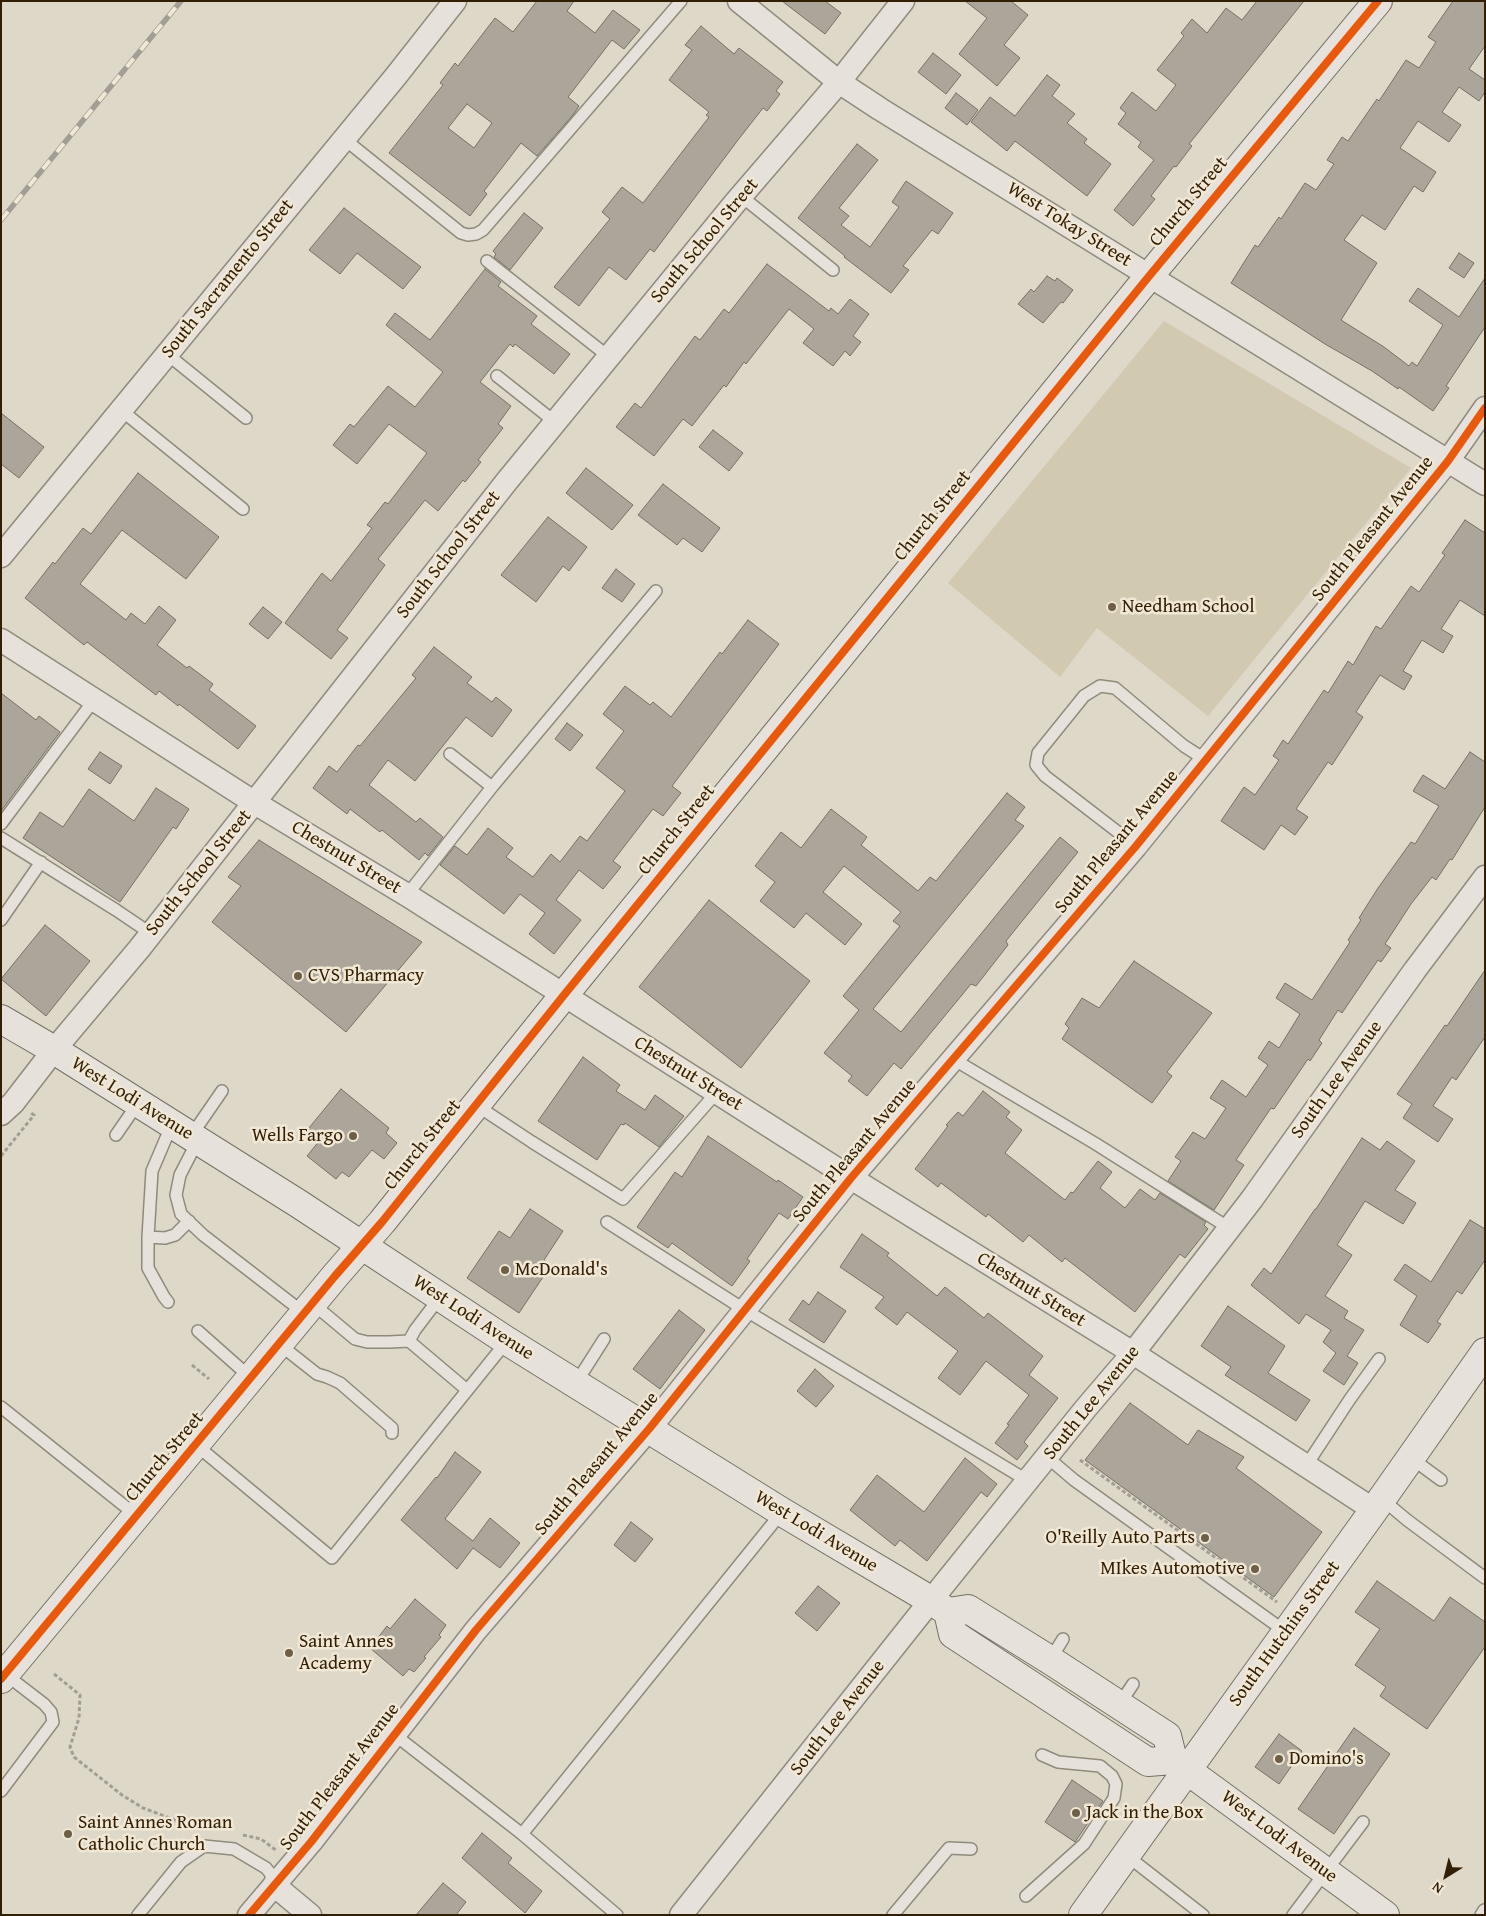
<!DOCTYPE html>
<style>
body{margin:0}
#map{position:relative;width:1486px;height:1916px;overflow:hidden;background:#ded8c8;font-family:"Gentium Book Plus",serif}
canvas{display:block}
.frame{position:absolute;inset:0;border:2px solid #321e02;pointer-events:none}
.north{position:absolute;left:1421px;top:1851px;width:50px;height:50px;-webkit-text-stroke:4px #f0e8d5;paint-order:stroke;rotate:216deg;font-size:14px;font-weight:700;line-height:20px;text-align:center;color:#321e02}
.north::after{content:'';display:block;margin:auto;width:18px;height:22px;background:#321e02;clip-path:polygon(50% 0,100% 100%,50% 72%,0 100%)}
</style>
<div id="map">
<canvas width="1486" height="1916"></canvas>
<div class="frame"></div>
<div class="north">N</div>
</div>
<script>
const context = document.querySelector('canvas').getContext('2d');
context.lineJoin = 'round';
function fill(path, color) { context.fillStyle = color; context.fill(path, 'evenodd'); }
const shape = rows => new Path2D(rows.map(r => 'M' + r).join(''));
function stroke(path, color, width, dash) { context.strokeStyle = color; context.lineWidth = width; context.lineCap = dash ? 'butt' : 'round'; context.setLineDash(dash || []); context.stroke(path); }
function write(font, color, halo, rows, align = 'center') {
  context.font = font + ' "Gentium Book Plus",serif'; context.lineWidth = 5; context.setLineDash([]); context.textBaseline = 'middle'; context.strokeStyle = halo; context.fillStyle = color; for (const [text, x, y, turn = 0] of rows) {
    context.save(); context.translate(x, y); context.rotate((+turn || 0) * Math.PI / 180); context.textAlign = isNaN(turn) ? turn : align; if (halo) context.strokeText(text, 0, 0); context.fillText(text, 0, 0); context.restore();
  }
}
fill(shape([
 [1164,321,1411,468,1208,716,1097,628,1060,677,948,583]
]), '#d2c9b1');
const building = shape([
 [537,1,574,1,567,11,595,33,613,10,640,30,624,49,612,40,568,97,579,106,573,115,537,156,521,143,484,191,487,194,470,216,389,153,443,85,440,83,455,63,458,66,495,18,513,32,537,1],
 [467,104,492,123,474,148,448,128,467,104],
 [782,1,825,1,841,13,825,34,782,1],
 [965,1,1011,1,1028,15,1004,45,1020,58,997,86,959,54,987,18,965,1],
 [1257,1,1304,1,1189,144,1192,146,1176,167,1174,166,1151,196,1155,199,1133,226,1114,210,1154,160,1138,147,1141,142,1118,124,1126,113,1120,108,1132,92,1156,111,1176,85,1157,70,1184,36,1181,33,1192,19,1207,33,1226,8,1242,20,1257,1],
 [1453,1,1485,1,1485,46,1469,69,1485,80,1485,92,1479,101,1459,87,1442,112,1461,125,1449,142,1418,121,1400,148,1436,172,1423,192,1414,186,1385,230,1362,215,1344,240,1377,263,1341,320,1384,347,1409,366,1412,362,1417,366,1443,325,1409,301,1418,288,1459,317,1485,278,1485,327,1446,386,1449,388,1433,411,1399,387,1398,389,1372,371,1325,344,1231,283,1255,245,1258,247,1279,217,1281,219,1305,183,1316,190,1334,164,1327,160,1342,137,1348,141,1377,99,1379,101,1406,60,1419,68,1436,42,1428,37,1453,1],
 [701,26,734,54,739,48,783,82,776,91,780,94,767,111,763,108,738,140,654,252,650,249,626,280,609,267,579,306,554,287,610,219,602,212,622,187,643,203,709,117,706,115,709,112,669,80,692,50,685,45,701,26],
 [933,53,961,75,946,94,918,72,933,53],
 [1047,75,1060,85,1052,96,1075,114,1067,123,1087,139,1084,143,1111,164,1087,196,1015,141,1007,151,971,122,990,97,1015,116,1047,75],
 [956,93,978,110,967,125,945,108,956,93],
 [857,144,878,160,839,208,849,216,841,225,870,247,899,207,892,202,906,181,953,213,938,234,932,230,903,266,909,270,891,293,844,257,845,256,798,218,857,144],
 [344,208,421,267,403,289,357,253,340,274,309,250,344,208],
 [524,213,543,228,510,270,494,257,496,254,493,251,524,213],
 [1459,253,1474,263,1464,278,1449,268,1459,253],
 [767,264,829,311,831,308,838,314,850,299,869,314,853,336,861,342,850,356,845,351,833,366,803,343,814,329,789,309,746,364,744,362,726,387,724,385,692,426,683,419,654,456,616,427,635,403,641,408,695,336,700,340,724,309,729,313,767,264],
 [485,269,501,282,498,286,537,316,531,324,570,354,554,374,515,344,513,347,510,344,480,382,511,406,498,424,503,428,478,460,481,462,465,482,463,480,438,511,425,500,378,559,385,565,337,630,348,638,331,659,285,623,322,573,331,581,372,528,367,525,385,502,388,504,427,453,389,424,357,464,333,445,350,424,354,427,388,386,415,407,443,372,386,325,395,313,430,340,485,269],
 [1047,276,1055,281,1057,278,1073,290,1063,303,1061,302,1043,323,1018,304,1031,289,1034,292,1047,276],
 [1,413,44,447,19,478,1,464,1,413],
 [713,430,743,453,729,471,699,447,713,430],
 [586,468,633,505,612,530,566,493,586,468],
 [138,473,219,537,186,579,122,530,80,584,126,620,131,613,145,624,159,606,176,620,157,645,187,668,189,666,213,684,209,690,256,726,238,749,179,704,178,706,159,691,156,695,87,642,84,645,25,598,53,562,55,564,83,528,91,534,138,473],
 [663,484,720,528,702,552,683,538,677,545,638,515,663,484],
 [548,517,587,547,569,571,563,566,536,602,501,575,548,517],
 [1465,520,1485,533,1485,616,1460,600,1441,629,1453,636,1443,653,1422,640,1403,671,1412,676,1404,690,1380,675,1356,712,1363,717,1332,765,1328,762,1296,809,1308,817,1295,835,1281,825,1264,850,1221,821,1244,787,1255,795,1279,760,1273,756,1283,740,1288,744,1324,690,1328,693,1348,661,1353,665,1376,626,1381,629,1411,586,1419,592,1445,555,1442,553,1465,520],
 [616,569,635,584,622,602,602,588,616,569],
 [263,607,282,622,268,639,249,624,263,607],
 [748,620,779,644,672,786,681,793,663,816,653,809,613,861,621,867,603,889,579,870,556,900,581,920,554,954,529,934,545,913,520,894,504,914,440,865,455,846,467,855,488,828,513,848,506,857,533,877,551,854,560,862,580,836,587,841,625,791,596,768,624,731,603,714,625,686,650,705,653,702,671,717,720,652,722,654,748,620],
 [434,647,472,677,467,683,492,702,496,697,512,710,492,737,466,717,415,781,388,760,369,785,416,822,420,818,443,837,428,856,425,853,419,860,382,830,380,832,350,809,347,814,313,788,329,766,337,772,358,745,360,746,416,678,412,675,434,647],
 [1,693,36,720,39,716,60,732,1,811,1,693],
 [567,723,583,735,570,751,555,739,567,723],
 [100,752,122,766,110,784,88,769,100,752],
 [1470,752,1485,762,1485,807,1452,860,1450,859,1436,880,1432,877,1411,904,1385,944,1391,948,1381,962,1378,960,1342,1013,1338,1010,1319,1040,1322,1043,1310,1061,1308,1059,1274,1109,1271,1108,1236,1160,1244,1165,1214,1210,1168,1181,1181,1161,1175,1157,1193,1132,1205,1139,1226,1108,1210,1098,1222,1080,1246,1097,1268,1065,1258,1058,1269,1041,1279,1048,1300,1014,1276,998,1285,983,1312,1000,1350,942,1348,940,1361,920,1359,918,1378,888,1411,842,1415,844,1439,806,1413,791,1423,775,1445,789,1470,752],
 [156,788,189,809,176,829,173,827,120,902,23,838,40,812,63,827,89,789,134,821,156,788],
 [1007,793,1025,807,1015,820,1024,826,873,1009,901,1032,1060,837,1078,852,1006,941,1008,945,976,986,971,984,901,1069,894,1063,867,1096,848,1081,852,1076,824,1053,859,1010,843,996,900,926,893,921,901,912,844,866,823,892,862,924,845,945,806,913,794,928,760,901,775,882,755,866,781,832,801,848,831,809,867,837,861,845,918,891,930,877,936,881,1007,793],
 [259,840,422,942,346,1032,212,922,241,886,228,877,259,840],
 [709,900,810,981,741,1068,639,987,709,900],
 [45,925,90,961,46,1016,1,979,45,925],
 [1134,961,1212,1013,1167,1072,1172,1076,1152,1103,1062,1039,1069,1028,1065,1024,1082,998,1099,1008,1134,961],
 [1485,970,1485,1037,1456,1080,1452,1077,1433,1106,1453,1119,1438,1142,1403,1118,1412,1104,1397,1094,1445,1025,1447,1026,1485,970],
 [583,1057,620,1085,616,1091,645,1110,655,1095,684,1116,659,1147,625,1123,624,1125,621,1124,597,1160,538,1121,583,1057],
 [341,1089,389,1128,386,1133,397,1143,384,1159,372,1150,349,1177,342,1172,336,1179,307,1156,320,1140,308,1129,341,1089],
 [983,1091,1010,1112,1006,1117,1022,1130,1005,1153,1065,1200,1071,1192,1073,1193,1098,1161,1112,1172,1100,1188,1125,1208,1140,1189,1155,1200,1160,1193,1206,1222,1204,1225,1208,1229,1185,1258,1180,1254,1135,1312,1065,1258,1062,1262,1029,1235,1023,1242,988,1214,986,1217,941,1183,938,1187,915,1169,948,1126,946,1125,958,1112,963,1116,983,1091],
 [708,1136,777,1182,778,1180,803,1197,788,1219,779,1213,747,1259,750,1261,732,1286,672,1243,668,1248,637,1227,675,1172,682,1177,708,1136],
 [1362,1138,1380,1150,1387,1141,1415,1161,1395,1190,1416,1203,1403,1224,1365,1201,1337,1245,1352,1255,1325,1296,1348,1311,1344,1318,1364,1330,1347,1356,1358,1363,1344,1385,1323,1371,1336,1353,1323,1342,1331,1330,1306,1314,1299,1324,1251,1285,1264,1268,1271,1274,1315,1209,1316,1209,1362,1138],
 [530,1209,563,1231,544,1260,551,1265,519,1313,467,1278,499,1231,510,1238,530,1209],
 [1470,1220,1485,1229,1485,1260,1462,1294,1457,1291,1437,1322,1441,1324,1428,1343,1400,1325,1417,1296,1394,1280,1405,1264,1431,1282,1470,1220],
 [862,1234,889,1253,887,1256,937,1296,945,1287,984,1318,988,1313,1043,1356,1029,1375,1058,1398,1024,1442,1028,1446,1017,1460,995,1443,1009,1425,1007,1424,1029,1395,986,1361,960,1395,938,1378,958,1351,907,1312,897,1325,875,1308,884,1297,840,1267,862,1234],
 [818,1292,846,1311,824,1343,789,1320,803,1300,809,1305,818,1292],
 [1228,1306,1285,1346,1268,1373,1310,1400,1296,1421,1225,1375,1231,1367,1201,1346,1228,1306],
 [679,1310,705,1330,660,1389,633,1369,679,1310],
 [815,1369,834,1386,816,1407,797,1391,815,1369],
 [1130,1403,1188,1445,1198,1430,1244,1457,1236,1468,1322,1532,1274,1597,1085,1460,1130,1403],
 [455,1452,481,1472,445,1519,473,1541,490,1518,520,1543,500,1568,473,1548,457,1569,401,1520,436,1477,437,1478,455,1452],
 [965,1458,997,1484,987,1497,981,1492,927,1561,900,1540,895,1546,850,1510,877,1475,924,1512,965,1458],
 [631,1522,653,1539,635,1562,614,1545,631,1522],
 [1377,1581,1434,1621,1450,1597,1485,1622,1485,1647,1427,1729,1380,1696,1386,1687,1355,1665,1380,1629,1355,1612,1377,1581],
 [818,1586,840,1603,817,1631,795,1613,818,1586],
 [415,1599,446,1625,439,1635,441,1637,424,1657,426,1658,414,1672,409,1669,403,1676,370,1648,387,1626,390,1629,415,1599],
 [1354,1728,1390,1754,1334,1834,1298,1809,1354,1728],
 [1279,1734,1302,1751,1279,1784,1255,1767,1279,1734],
 [1072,1780,1103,1801,1075,1842,1045,1822,1072,1780],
 [482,1833,512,1858,508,1863,542,1891,525,1913,462,1858,482,1833],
 [443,1883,466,1902,456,1915,416,1915,443,1883]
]);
fill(building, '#aba699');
stroke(building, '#777064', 1);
const lane = shape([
 [343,138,461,233,468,235,476,234,483,230,681,1],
 [741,196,833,270],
 [487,261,609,357],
 [167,354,246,418],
 [497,376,555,422],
 [121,410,243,509],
 [450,754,492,787],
 [1,824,94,700],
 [1,838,116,910,150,933],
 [1136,846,1045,776,1036,765,1038,753,1084,696,1100,686,1115,688,1184,746,1206,760],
 [407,895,492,787,656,591],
 [1,920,41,862],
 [953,1059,1096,1144,1229,1228],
 [476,1105,532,1142,623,1199,717,1092],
 [116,1135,138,1103],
 [191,1136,222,1091],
 [198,1140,180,1175,176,1195,181,1214,203,1235,304,1313],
 [607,1222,745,1310,1028,1481],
 [148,1237,165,1238,175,1235,189,1221],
 [168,1302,164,1297,148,1268,148,1237,152,1171,172,1124],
 [312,1303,355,1339,367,1342,389,1342,409,1341,415,1330,440,1297],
 [198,1331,251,1378],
 [409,1341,467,1390],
 [279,1344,317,1374,327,1377,340,1383,392,1428,392,1433],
 [576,1383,604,1339],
 [1,1407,137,1516],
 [196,1445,332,1558,507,1341],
 [1047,1457,1074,1480,1286,1632],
 [1411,1458,1441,1480],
 [1306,1466,1350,1399,1379,1359],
 [1382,1499,1407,1520,1485,1578],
 [1050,1660,1063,1639],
 [1119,1705,1133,1684],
 [395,1735,522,1834,617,1915],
 [1,1791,53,1722,51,1712,44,1704,5,1674],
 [522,1834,782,1512],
 [1126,1855,1203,1915],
 [1026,1896,1084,1844,1114,1798,1116,1784,1112,1776,1100,1766,1058,1762,1042,1755],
 [138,1915,181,1862,204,1846,234,1849,266,1868,270,1873,274,1885],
 [893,1915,949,1848,971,1849],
 [1293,1915,1363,1822],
 [1481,1915,1484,1910]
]);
const street = shape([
 [739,1,839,82,880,109,1485,484],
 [1,556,396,76,455,1],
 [1,640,255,803,407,895,851,1178,1133,1353,1374,1510],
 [1,1114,13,1103,54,1050,139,949,507,481,735,203,839,82,903,1],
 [274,1885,310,1915],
 [249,1915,311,1842,476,1630,649,1429,851,1178,1136,846,1448,461,1485,408],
 [681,1915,924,1609,1086,1408,1133,1353,1252,1199,1415,970,1485,877]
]);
const secondary = shape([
 [1,1019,54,1050,299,1204,507,1341,782,1512,932,1601,948,1612,953,1634,1148,1762,1173,1760,1385,1915],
 [948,1612,968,1609,1050,1660,1167,1736,1173,1760],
 [1,1679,335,1276,382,1222,564,995,1150,275,1378,1],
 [1083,1915,1374,1510,1485,1352]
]);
stroke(lane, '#908a7d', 14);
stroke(street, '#908a7d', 25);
stroke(secondary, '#777064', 30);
stroke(shape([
 [1,1156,34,1115,31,1113],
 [192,1365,209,1379],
 [1080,1460,1277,1602],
 [54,1674,80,1695,79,1718,70,1747,74,1757,122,1795,143,1808,202,1830],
 [243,1835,261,1839,277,1851]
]), '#a39e95', 3, [4, 2.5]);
stroke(lane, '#e6e2db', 11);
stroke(street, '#e6e2db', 22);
stroke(secondary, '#e6e2db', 28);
const rail = shape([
 [1,220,181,1]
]);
stroke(rail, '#a39e95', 5.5);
stroke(rail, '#f0e8d5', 4, [11]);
stroke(shape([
 [1,1679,335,1276,382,1222,564,995,1150,275,1378,1],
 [249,1915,311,1842,476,1630,649,1429,851,1178,1136,846,1448,461,1485,408]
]), '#e8590c', 8);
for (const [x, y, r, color] of [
 [1112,607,5,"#6e5f47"],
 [298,976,5,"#6e5f47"],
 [353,1136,5,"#6e5f47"],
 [505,1270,5,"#6e5f47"],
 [1205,1538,5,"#6e5f47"],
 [1255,1569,5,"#6e5f47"],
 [289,1653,5,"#6e5f47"],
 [1279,1759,5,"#6e5f47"],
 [1076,1813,5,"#6e5f47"],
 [68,1834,5,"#6e5f47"]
]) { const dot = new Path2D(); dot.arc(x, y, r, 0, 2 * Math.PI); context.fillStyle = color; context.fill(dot); stroke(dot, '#f0e8d5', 2); }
write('19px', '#321e02', '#f0e8d5', [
 ["Church Street",1189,202,-50],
 ["West Tokay Street",1069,225,32],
 ["South School Street",705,241,-50],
 ["South Sacramento Street",228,279,-51],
 ["Church Street",933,516,-51],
 ["South Pleasant Avenue",1373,529,-51],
 ["South School Street",449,555,-52],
 ["Church Street",677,830,-51],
 ["South Pleasant Avenue",1117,842,-50],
 ["Chestnut Street",346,858,31],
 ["South School Street",199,873,-51],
 ["Chestnut Street",688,1074,32],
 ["South Lee Avenue",1337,1080,-54],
 ["West Lodi Avenue",132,1099,32],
 ["Church Street",423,1145,-51],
 ["South Pleasant Avenue",855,1151,-50],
 ["Chestnut Street",1031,1290,32],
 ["West Lodi Avenue",473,1318,33],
 ["South Lee Avenue",1092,1403,-51],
 ["Church Street",165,1457,-50],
 ["South Pleasant Avenue",597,1464,-50],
 ["West Lodi Avenue",816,1532,31],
 ["South Hutchins Street",1285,1634,-54],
 ["South Lee Avenue",838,1718,-52],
 ["South Pleasant Avenue",340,1777,-52],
 ["West Lodi Avenue",1279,1837,37]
]);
write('19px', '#321e02', '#f0e8d5', [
 ["Needham School",1122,607],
 ["CVS Pharmacy",308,976],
 ["Wells Fargo",343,1136,"right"],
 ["McDonald's",515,1270],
 ["O'Reilly Auto Parts",1195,1538,"right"],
 ["MIkes Automotive",1245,1569,"right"],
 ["Saint Annes",299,1642],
 ["Academy",299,1664],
 ["Domino's",1289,1759],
 ["Jack in the Box",1086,1813],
 ["Saint Annes Roman",78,1823],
 ["Catholic Church",78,1845]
], 'left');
</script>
